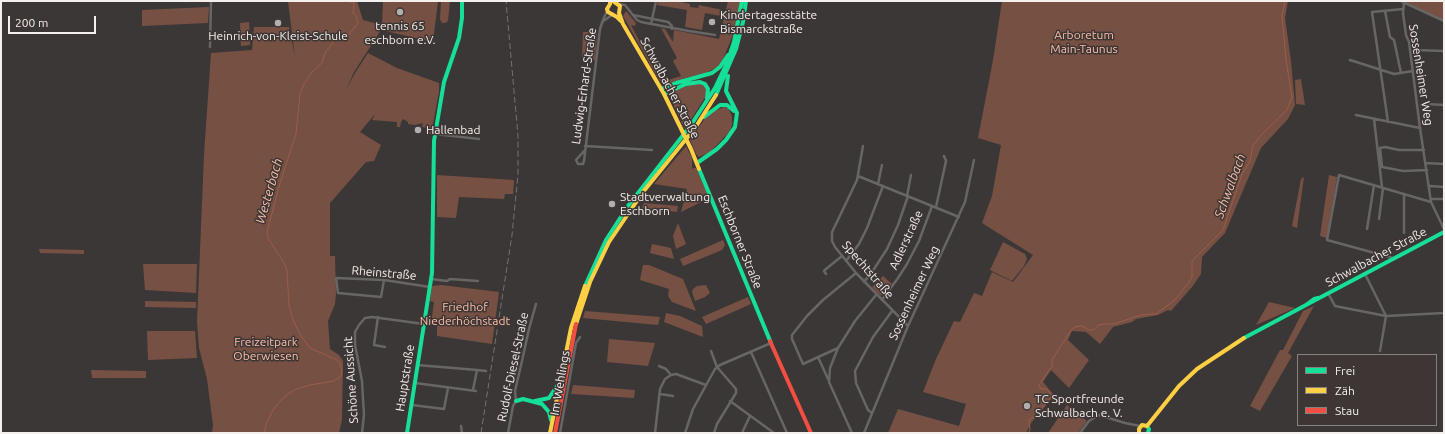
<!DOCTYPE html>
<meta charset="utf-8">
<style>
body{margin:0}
#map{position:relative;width:1445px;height:434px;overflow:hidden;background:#3b3736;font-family:Ubuntu,sans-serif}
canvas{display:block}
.frame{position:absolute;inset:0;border:2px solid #f4f0ee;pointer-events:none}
.legend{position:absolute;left:1297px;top:354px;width:140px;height:72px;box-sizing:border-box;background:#3d3634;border:1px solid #86807e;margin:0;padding:5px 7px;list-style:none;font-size:12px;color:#f4f0ee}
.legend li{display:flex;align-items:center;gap:8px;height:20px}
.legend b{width:20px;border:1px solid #86807e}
.scale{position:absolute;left:8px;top:16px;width:88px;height:18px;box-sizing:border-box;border:2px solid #f4f0ee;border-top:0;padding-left:5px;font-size:12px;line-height:14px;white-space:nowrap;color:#f4f0ee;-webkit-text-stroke:3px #3d3634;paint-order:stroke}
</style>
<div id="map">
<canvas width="1445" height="434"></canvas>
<div class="frame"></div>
<ul class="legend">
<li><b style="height:5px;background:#16e098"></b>Frei</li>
<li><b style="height:5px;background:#ffcf43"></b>Zäh</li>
<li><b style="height:5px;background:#f24e42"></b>Stau</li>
</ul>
<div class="scale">200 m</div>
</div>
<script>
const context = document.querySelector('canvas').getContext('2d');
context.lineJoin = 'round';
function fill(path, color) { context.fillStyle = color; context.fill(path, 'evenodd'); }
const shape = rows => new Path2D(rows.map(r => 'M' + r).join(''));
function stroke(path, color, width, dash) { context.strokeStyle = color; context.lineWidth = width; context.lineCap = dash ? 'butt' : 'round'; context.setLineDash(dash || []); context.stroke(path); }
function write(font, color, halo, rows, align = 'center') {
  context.font = font + ' Ubuntu,sans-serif'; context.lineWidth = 3; context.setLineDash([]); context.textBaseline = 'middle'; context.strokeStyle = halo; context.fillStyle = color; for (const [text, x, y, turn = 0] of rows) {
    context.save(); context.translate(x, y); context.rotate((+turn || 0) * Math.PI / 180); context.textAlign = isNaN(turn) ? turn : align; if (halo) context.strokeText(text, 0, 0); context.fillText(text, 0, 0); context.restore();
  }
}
fill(shape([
 [288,1,357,1,363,20,382,25,383,1,438,1,433,42,381,30,354,72,347,88,355,73,368,53,397,68,439,83,439,92,431,134,427,134,428,128,422,127,423,123,415,125,408,124,408,122,403,119,401,122,400,127,397,127,397,122,372,120,375,114,360,132,381,145,374,161,366,162,330,203,330,256,335,256,336,294,335,304,328,321,330,349,339,355,343,361,342,420,339,433,212,433,213,425,207,379,199,348,197,322,204,155,211,53,252,50,254,27,289,27,295,57],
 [441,1,450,1,448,21,445,23,442,23,440,19],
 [658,1,676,1,690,4,690,7,698,8,699,5,723,10,721,16,705,13,702,30,685,27,687,10,657,5],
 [728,1,741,1,733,35,723,59,718,67,705,73,682,79,667,84,664,84,659,80,623,16,626,11,636,23,635,26,631,25,654,68,662,80,665,81,681,76,673,61,677,58,661,28,665,29,673,42,674,30,719,39],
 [1002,1,1288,1,1285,18,1291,61,1295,105,1288,119,1261,148,1225,233,1202,257,1201,274,1192,287,1171,311,1168,310,1158,315,1136,319,1132,322,1113,327,1100,344,1086,332,1072,331,1068,340,1089,360,1069,388,1051,370,1043,382,1053,394,1053,397,1031,423,1026,433,888,433,898,409,959,426,966,404,923,392,936,359,954,321,960,322,974,293,982,296,992,272,1013,282,1033,255,982,223,992,196,1001,145,978,138,993,60],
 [1404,1,1444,1,1444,21],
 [209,7,208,23,142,26,142,10],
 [249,22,250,45,241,46,240,23],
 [583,32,596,32,597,34,595,60,585,59,582,58],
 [1301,79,1305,105,1296,104,1295,80],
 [694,83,701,83,706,87,706,96,685,129,669,96,671,93,676,90],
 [724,107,728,108,732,116,732,125,730,131,716,146,708,153,699,157,696,154,690,140,706,117,714,111],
 [686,146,692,158,692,169,694,168,696,168,709,198,681,212,687,189,654,184],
 [437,175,514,180,513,194,505,194,504,199,459,197,456,218,437,217],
 [1329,175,1337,177,1327,238,1320,236],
 [1304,177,1297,228,1292,226,1301,179],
 [644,203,678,206,677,212,642,208],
 [678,223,686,244,676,249,673,236],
 [723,240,725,245,722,250,683,266,680,259],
 [1003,242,1025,254,1027,259,1024,266,1012,281,990,270],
 [652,244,671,248,674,259,650,253],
 [39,249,84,250,84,254,40,253],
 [143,264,197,264,196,293,145,290],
 [643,265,649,265,683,279,696,311,672,302,668,296,669,289,640,280],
 [883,276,892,284,881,296,872,287],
 [441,285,499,292,492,344,437,336,437,325,431,324,434,302,430,301,432,286],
 [706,285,710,293,705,297,695,301,692,292,693,289,697,286],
 [748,297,751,304,706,324,702,317],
 [145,301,196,302,196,308,145,307],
 [1269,302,1295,308,1256,325],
 [1314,306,1288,353,1292,356,1260,411,1250,406,1280,350,1283,350,1303,311],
 [585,311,660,317,658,325,583,318],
 [666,313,680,316,702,326,703,337,664,322],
 [147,331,195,331,197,358,148,360],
 [609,339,655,343,648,366,607,362],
 [91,370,146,371,146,378,92,378],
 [573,385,635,390,634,398,571,394],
 [1067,405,1087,421,1078,433,1048,433]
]), '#775044');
stroke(shape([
 [349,2,353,2],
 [264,433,267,422,273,410,280,401,288,394,296,389,310,385,334,381,341,376,342,370,340,364,337,360,310,348,301,336,294,322,289,306,287,271,284,263,268,238,267,232,280,183,296,134,300,94,304,84,312,72,322,63,325,53,334,41,339,38,348,36,358,23,356,16,353,13,354,1],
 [1028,433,1030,430,1029,420,1036,415,1052,396,1047,389,1041,389,1039,385,1052,366,1052,360,1071,330,1075,327,1082,326,1089,330,1093,330,1099,325,1104,324,1114,324,1141,315,1156,314,1176,299,1192,278,1192,261,1223,230,1242,174,1250,161,1253,145,1262,134,1287,110,1292,97,1286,60,1282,16,1285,1]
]), '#9b5d48', 1);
stroke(shape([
 [1401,1,1444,21],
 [1404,2,1403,13,1406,35,1409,42,1420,128,1431,202,1444,229],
 [618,4,625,5,637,20,641,22,689,31,715,35],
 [1385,11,1390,37,1394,40,1401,73],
 [633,15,668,22,672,26,672,29],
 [602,22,612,15],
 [651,24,656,1],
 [210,47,211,1],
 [1415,50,1444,51],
 [1350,60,1394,74,1413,71],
 [1421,105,1427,104,1444,105],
 [1356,115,1420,128],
 [1374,119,1382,187],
 [1388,122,1372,12,1403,9],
 [435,134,479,139],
 [585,146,652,150],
 [863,146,857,180,834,228,832,232,832,241,835,247,856,273,908,326],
 [1424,150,1399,150,1385,147,1380,148,1382,167,1403,171,1427,170],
 [584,151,576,160,578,164,583,164,584,161,600,29,603,20,607,11],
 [1426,163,1444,164],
 [858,176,959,217],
 [878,184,882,165],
 [1430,186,1444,187],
 [907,196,911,175],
 [1431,199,1444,199],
 [936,207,946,161,944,156],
 [1379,219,1383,188],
 [1367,229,1374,185],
 [1404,233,1404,194],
 [1393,258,1327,240,1339,175,1431,202],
 [846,261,859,244,867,228,883,186],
 [856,273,823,300,807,316,792,335,792,339,803,364,838,348,855,321,876,295],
 [826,274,824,271,826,269,842,256],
 [1365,274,1386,316,1380,351],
 [431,279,447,281,450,279,478,281],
 [384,280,381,297,338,293,336,278,384,280,430,287],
 [864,282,874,269,887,249,898,225,908,196],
 [1328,293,1335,306,1386,316,1444,313],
 [882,300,898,278,907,264,919,241,932,206],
 [378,317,374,345,385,347],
 [838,348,830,368,829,382,852,433],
 [711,351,717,367,736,389,736,393,717,424,714,433],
 [751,352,787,433],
 [1444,354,1444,353],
 [818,357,828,379],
 [417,365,477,370,473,390],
 [659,366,666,369,671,375],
 [477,370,486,371],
 [415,383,476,391],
 [660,394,673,396],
 [730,401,774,433],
 [412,405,444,409,448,388],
 [872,413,868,410,856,383,855,371,873,337,892,311],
 [461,426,462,433],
 [362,433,364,415,363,399,362,381,355,345,355,332,359,325,365,318,372,317,424,324],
 [508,433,513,406,516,401,515,391,522,361,529,329,536,304],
 [560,433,576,343,580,337],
 [655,433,660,389,665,379,671,375,676,374,706,385],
 [685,433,693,409,715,369,720,365,771,343],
 [742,433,750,416],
 [864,433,908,326,965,202,974,160],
 [1080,433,1089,421,1099,415,1125,423,1140,426]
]), '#676665', 2.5);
stroke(shape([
 [661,89,676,83,712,73,720,67,728,55],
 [664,94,686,84,700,82,705,84,708,89,707,99],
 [716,95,736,49,743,22,746,1],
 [704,117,720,105,727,105,734,111],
 [697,163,717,149,726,140,735,127,737,113,726,91,728,76],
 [699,169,771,343],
 [585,286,606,240,628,206,691,125,715,88,727,63,734,42,742,1],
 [1306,305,1444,232],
 [1244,338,1306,305,1314,299,1318,298],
 [516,401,523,399,542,404,549,412,551,420],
 [535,401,549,398,557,386],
 [1147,426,1149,429,1148,433],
 [407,433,432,273,434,141,444,82,459,38,462,18,462,1]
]), '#16e098', 4);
stroke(shape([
 [610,1,610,4,607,9,608,12,617,17,621,21],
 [613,1,620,6,619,13,623,24,664,94,691,149,699,169],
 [576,324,590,282,609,242,643,192,695,128,716,95],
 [1147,426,1179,386,1197,369,1244,338],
 [550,433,571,328,585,286],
 [1139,433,1139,429,1142,425,1147,426]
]), '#ffcf43', 4);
stroke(shape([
 [770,341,811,433],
 [555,433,576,324]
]), '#f24e42', 4);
stroke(shape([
 [481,433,512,235,518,175,518,136,506,1]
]), '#737272', 1, [6, 3]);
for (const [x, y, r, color] of [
 [400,12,4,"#b3afae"],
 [712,22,4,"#b3afae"],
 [278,23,4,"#b3afae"],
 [418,130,4,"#b3afae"],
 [612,204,4,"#b3afae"],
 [1027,406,4,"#b3afae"]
]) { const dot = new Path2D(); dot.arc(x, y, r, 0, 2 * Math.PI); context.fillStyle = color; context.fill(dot); stroke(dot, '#3d3634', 1.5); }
write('12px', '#f4f0ee', '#3d3634', [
 ["Kindertagesstätte",720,15],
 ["Bismarckstraße",720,29],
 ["tennis 65",400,26,"center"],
 ["eschborn e.V.",400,40,"center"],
 ["Heinrich-von-Kleist-Schule",278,36,"center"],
 ["Hallenbad",426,130],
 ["Stadtverwaltung",620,197],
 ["Eschborn",620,211],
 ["TC Sportfreunde",1035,399],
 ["Schwalbach e. V.",1035,413]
], 'left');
write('12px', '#fbbfab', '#3d3634', [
 ["Arboretum",1084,35],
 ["Main-Taunus",1084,49],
 ["Friedhof",465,307],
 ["Niederhöchstadt",465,321],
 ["Freizeitpark",266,342],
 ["Oberwiesen",266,356]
]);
write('12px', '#f4f0ee', '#3d3634', [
 ["Sossenheimer Weg",1421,75,81],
 ["Ludwig-Erhard-Straße",584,86,-82],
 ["Schwalbacher Straße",670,88,62],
 ["Adlerstraße",906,240,-65],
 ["Eschborner Straße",740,242,68],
 ["Schwalbacher Straße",1376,257,-28],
 ["Spechtstraße",868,270,49],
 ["Rheinstraße",384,273,5],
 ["Sossenheimer Weg",914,293,-65],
 ["Rudolf-Diesel-Straße",513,367,-78],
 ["Hauptstraße",405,378,-81],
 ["Schöne Aussicht",351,380,-94],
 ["Im Wehlings",560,383,-80]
]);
write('italic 13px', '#fabeaa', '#3d3634', [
 ["Schwalbach",1230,186,-70],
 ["Westerbach",269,191,-74]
]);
</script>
